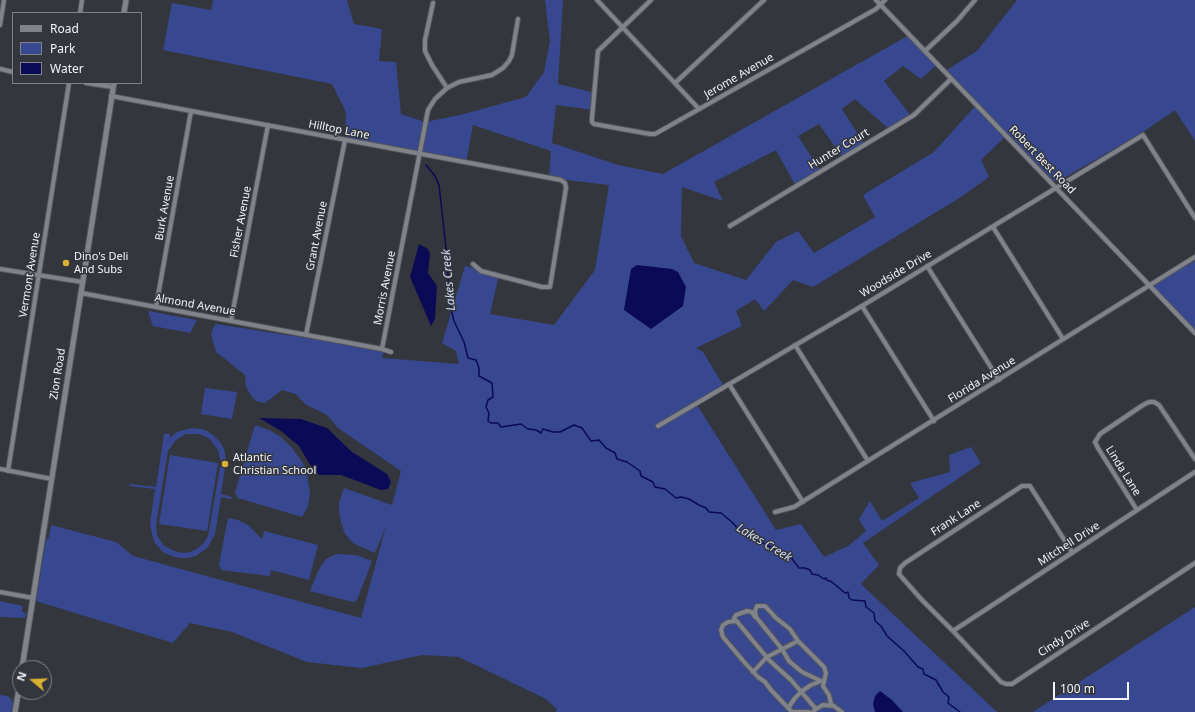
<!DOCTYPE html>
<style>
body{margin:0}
#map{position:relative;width:1195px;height:712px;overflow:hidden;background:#34363d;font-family:"Noto Sans",sans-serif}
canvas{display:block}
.legend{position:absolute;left:12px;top:12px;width:130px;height:72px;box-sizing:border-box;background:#34363d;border:1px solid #808288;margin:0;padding:5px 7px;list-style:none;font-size:12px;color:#f2f4f8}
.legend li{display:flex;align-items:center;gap:8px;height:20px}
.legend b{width:20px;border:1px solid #808288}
.north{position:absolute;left:12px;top:660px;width:40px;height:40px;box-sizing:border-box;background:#34363d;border:1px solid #808288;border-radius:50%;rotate:289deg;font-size:11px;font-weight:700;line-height:16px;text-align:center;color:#f2f4f8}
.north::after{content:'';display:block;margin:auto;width:14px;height:18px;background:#dbb233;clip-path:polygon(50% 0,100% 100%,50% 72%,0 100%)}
.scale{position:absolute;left:1053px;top:682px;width:76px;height:18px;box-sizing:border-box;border:2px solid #f2f4f8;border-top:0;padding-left:5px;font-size:12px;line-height:14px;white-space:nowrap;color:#f2f4f8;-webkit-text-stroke:3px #34363d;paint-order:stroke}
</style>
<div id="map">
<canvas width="1195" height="712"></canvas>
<ul class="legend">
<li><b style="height:5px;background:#81838b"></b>Road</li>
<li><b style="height:11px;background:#374890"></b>Park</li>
<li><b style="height:11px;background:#0b0a56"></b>Water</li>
</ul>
<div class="north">N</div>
<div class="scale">100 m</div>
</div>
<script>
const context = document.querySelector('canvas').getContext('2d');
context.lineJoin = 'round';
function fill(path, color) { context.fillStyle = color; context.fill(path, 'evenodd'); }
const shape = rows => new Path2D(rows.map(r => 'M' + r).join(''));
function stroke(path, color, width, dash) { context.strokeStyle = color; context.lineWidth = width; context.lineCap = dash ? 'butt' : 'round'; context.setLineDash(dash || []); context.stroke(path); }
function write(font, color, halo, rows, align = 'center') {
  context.font = font + ' "Noto Sans",sans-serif'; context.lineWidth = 3; context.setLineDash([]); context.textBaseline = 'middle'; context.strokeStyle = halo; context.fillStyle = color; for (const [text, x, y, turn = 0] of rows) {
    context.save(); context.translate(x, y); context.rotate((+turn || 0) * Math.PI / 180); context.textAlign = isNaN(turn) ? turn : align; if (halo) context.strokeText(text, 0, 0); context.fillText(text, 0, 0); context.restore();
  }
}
fill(shape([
 [213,0,347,0,354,24,382,29,379,61,396,62,401,114,425,122,460,115,526,97,544,72,550,41,545,0,563,0,558,84,595,93,594,110,556,105,552,143,618,165,663,174,911,34,939,63,921,79,903,66,884,81,911,116,890,130,855,99,842,109,865,145,843,158,819,124,798,136,821,172,796,186,776,150,714,182,723,201,682,187,681,236,694,263,746,280,776,242,798,231,814,253,875,217,863,195,934,152,977,104,945,71,977,51,1017,0,1195,0,1195,141,1175,110,1143,132,1057,182,1054,181,1008,134,981,160,989,177,961,197,813,287,793,280,764,311,755,299,736,311,742,326,696,348,703,352,725,388,697,405,776,530,801,524,824,557,848,546,866,531,859,519,870,501,882,521,919,498,910,483,950,472,949,455,971,447,981,463,863,543,879,565,861,584,997,712,556,712,557,709,546,699,459,657,422,655,362,668,307,662,232,632,190,623,173,643,36,601,46,540,49,537,51,525,116,542,133,556,361,618,386,526,375,553,361,547,353,543,345,534,341,522,339,511,339,503,344,488,392,505,401,471,338,428,327,415,305,404,296,394,282,390,265,403,256,401,252,397,246,387,245,376,244,374,216,352,211,334,213,328,216,324,384,350,382,358,459,364,456,351,442,343,465,266,499,275,490,314,554,325,595,270,609,185,549,178,551,151,473,125,466,163,371,145,345,136,346,112,332,84,163,50,172,3,211,10],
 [1195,261,1195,331,1151,285],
 [148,311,197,320,190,333,153,326],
 [205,388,237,392,232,419,201,414],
 [255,425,269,430,281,437,292,448,303,463,307,474,310,494,308,507,302,517,238,498,235,493],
 [191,428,201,429,207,431,213,435,221,443,224,449,226,460,221,494,232,497,231,499,221,497,215,534,208,547,196,556,188,558,180,558,172,556,163,552,155,543,152,535,150,523,155,489,129,486,130,484,156,487,164,434,170,434,170,438,177,432],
 [186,434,199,434,210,439,218,450,221,462,208,536,203,544,197,549,190,552,182,553,172,550,163,545,157,535,156,525,168,451,176,440],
 [170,455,218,463,207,531,159,524],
 [228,518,238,520,248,525,262,539,264,531,318,545,309,580,271,570,270,576,221,570,219,564],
 [336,554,356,555,372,561,357,600,353,602,310,591,318,571,326,559],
 [0,601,23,606,22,612,26,613,25,618,0,617],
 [1195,607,1195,712,1033,712],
 [0,695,8,696,11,699,13,703,11,712,0,712]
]), '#374890');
fill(shape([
 [419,244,428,249,430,254,428,273,437,286,435,319,431,326,410,277],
 [637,265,672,269,678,272,686,287,683,306,651,329,624,310,631,269],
 [259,418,301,419,327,428,352,452,387,474,391,482,388,489,381,490,341,475,319,475,309,463,299,446,281,431],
 [880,691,892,700,903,712,875,712,873,704,875,696]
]), '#0b0a56');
stroke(shape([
 [426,165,435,176,439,185,447,257,449,300,454,321,464,342,468,358,476,360,479,368,479,376,492,383,493,397,488,400,486,407,489,413,488,421,491,423,498,423,501,427,521,424,528,429,536,430,541,433,543,429,553,432,560,432,574,425,582,428,591,441,599,440,606,448,615,453,617,459,627,462,640,471,641,476,653,482,655,487,665,489,676,498,681,497,689,499,699,505,706,508,709,512,721,513,733,523,739,530,773,548,784,557,790,556,799,568,805,568,810,570,812,574,818,575,824,579,826,578,827,580,832,582,845,593,848,592,849,598,852,600,865,601,866,607,874,613,875,621,881,626,887,636,904,651,918,667,923,669,924,674,936,680,943,692,949,697,948,703,960,712]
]), '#0b0a56', 1.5);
const minor = shape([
 [597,0,699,109],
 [651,0,598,51,592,118,592,122,594,124,650,134,655,134,876,9,885,0],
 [876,0,1195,333],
 [433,3,425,40,425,51,432,65,447,88],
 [80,13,82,0],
 [0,25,4,0],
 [925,51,957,21,975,0],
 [0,69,13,72],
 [86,83,113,87],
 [675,83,764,0],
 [111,96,561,180,565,183,566,188,550,287,542,287,481,271,473,264],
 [730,226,914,115,951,79],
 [993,227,1063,339],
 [927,266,999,380],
 [0,269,82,282],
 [81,293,382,349,428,110,435,99,447,88,459,82,492,75,503,68,509,61,512,55,518,19],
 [862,306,934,421],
 [156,307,191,111],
 [231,321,268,125],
 [306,335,345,140],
 [795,345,868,461],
 [382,349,391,352],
 [729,384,803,502],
 [658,426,862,306,1143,135,1195,218],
 [0,469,52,479],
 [8,471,69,83],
 [1137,510,1098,448,1095,442,1100,434,1143,405,1149,402,1154,402,1159,405,1195,459],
 [775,512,794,507,1195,257],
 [1072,552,1030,486,1022,486,905,563,900,568,899,574,921,599,953,631,1001,682,1006,684,1012,684,1195,563],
 [0,592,33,598],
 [755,617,752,612,747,611,736,615,734,618,769,660,791,680,816,709],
 [736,621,728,622,723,625,721,630,723,637,745,663,758,677,765,682,771,690,792,712],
 [953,631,1195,472],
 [753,672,767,657,798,641],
 [821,681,802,672,789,661,782,649,756,617,755,611,757,606,765,606,776,618,790,629,798,641,824,667,826,673,823,686,829,695,831,704,842,712],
 [788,708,795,698,802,691,811,685,821,681],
 [794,712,809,712],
 [813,712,816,709,823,705,834,706]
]);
const tertiary = shape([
 [124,13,126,0],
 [22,668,114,83],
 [15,712,20,683]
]);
stroke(minor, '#54565b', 6);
stroke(tertiary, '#54565b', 7);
stroke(minor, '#81838b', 4);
stroke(tertiary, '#81838b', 5);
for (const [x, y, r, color] of [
 [66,263,4,"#dbb233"],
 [225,464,4,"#dbb233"]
]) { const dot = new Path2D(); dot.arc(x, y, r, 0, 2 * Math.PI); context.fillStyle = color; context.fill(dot); stroke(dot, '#34363d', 1.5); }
write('11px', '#f2f4f8', '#34363d', [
 ["Jerome Avenue",739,76,-30],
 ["Hilltop Lane",339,130,11],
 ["Hunter Court",839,149,-31],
 ["Robert Best Road",1042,160,46],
 ["Burk Avenue",165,208,-80],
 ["Fisher Avenue",241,222,-79],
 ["Grant Avenue",317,236,-79],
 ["Woodside Drive",896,274,-31],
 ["Vermont Avenue",30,275,-81],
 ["Morris Avenue",385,288,-79],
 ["Almond Avenue",195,305,10],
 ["Zion Road",58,374,-81],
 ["Florida Avenue",982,380,-32],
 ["Linda Lane",1123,471,58],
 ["Frank Lane",956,518,-33],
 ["Mitchell Drive",1069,544,-33],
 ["Cindy Drive",1064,638,-33]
]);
write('11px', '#f2f4f8', '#34363d', [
 ["Dino's Deli",74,257],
 ["And Subs",74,270],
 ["Atlantic",233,458],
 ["Christian School",233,471]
], 'left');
write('italic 12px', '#d3dbf1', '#34363d', [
 ["Lakes Creek",449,280,-95],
 ["Lakes Creek",764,543,31]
]);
</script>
